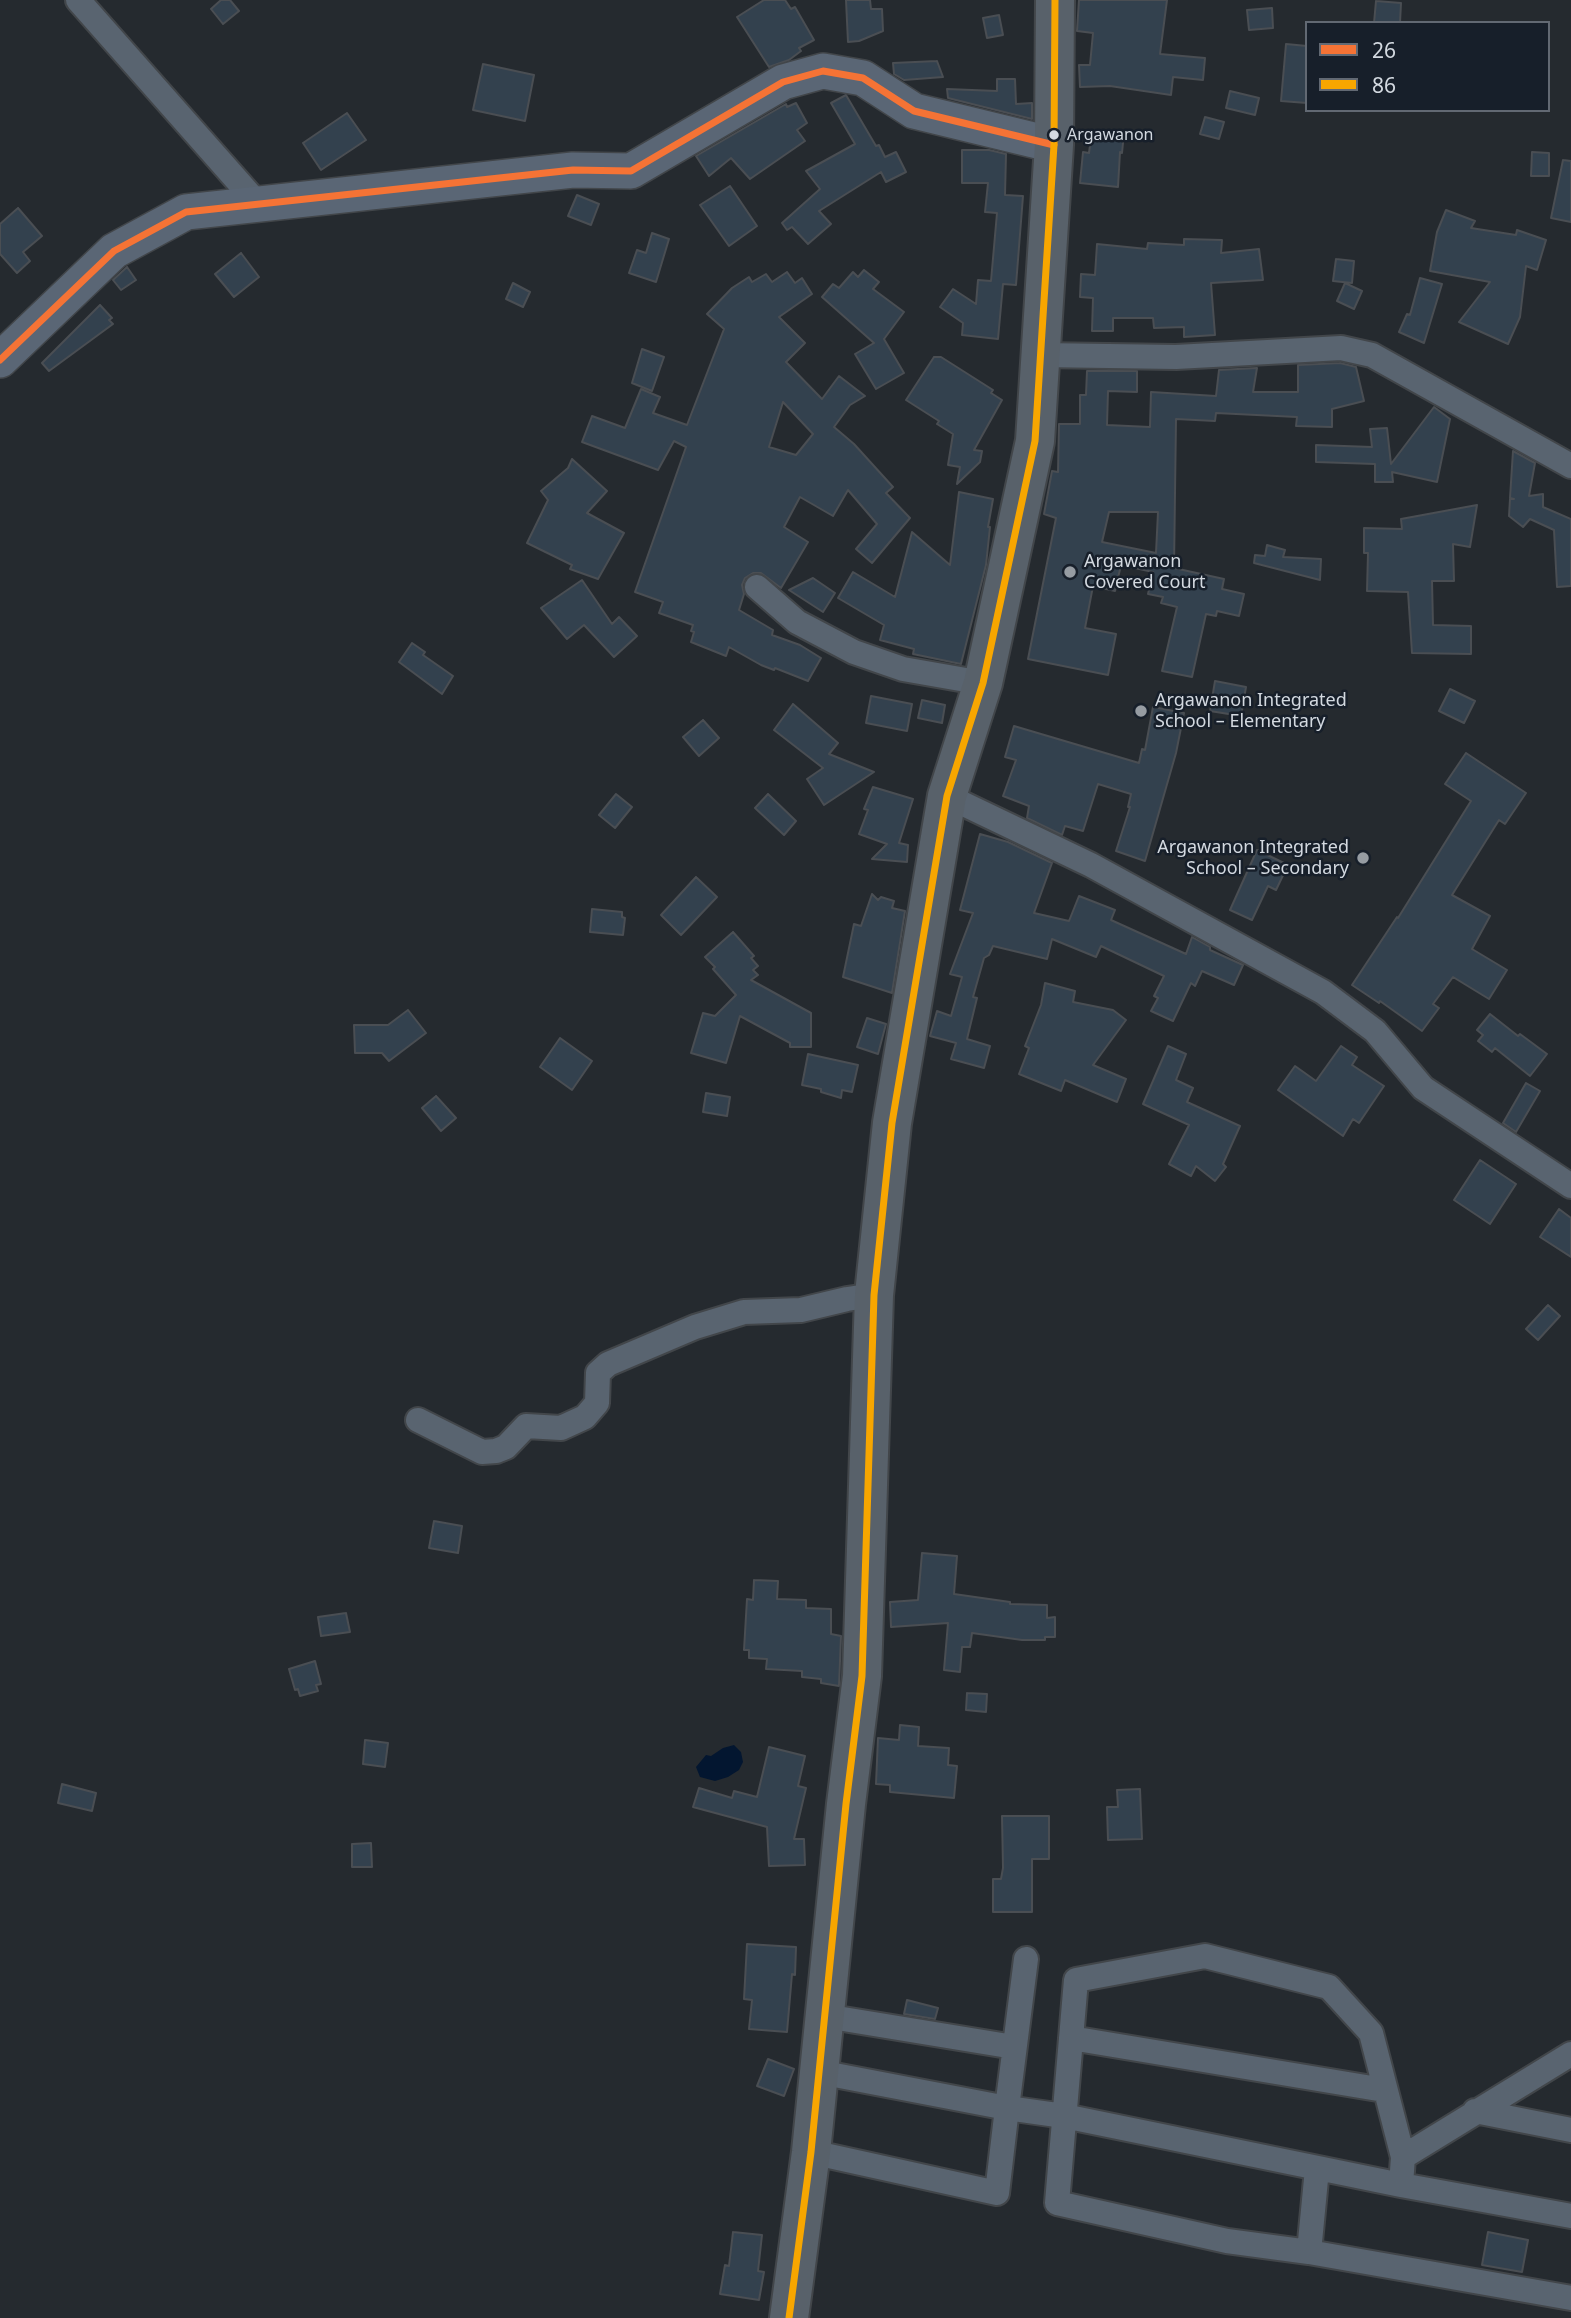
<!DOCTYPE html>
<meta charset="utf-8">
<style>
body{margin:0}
#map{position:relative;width:1571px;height:2318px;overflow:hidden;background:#252a2f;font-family:"Noto Sans",sans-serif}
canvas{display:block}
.legend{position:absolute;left:1305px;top:21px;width:245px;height:91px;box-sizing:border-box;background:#171f2a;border:2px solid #626973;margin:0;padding:9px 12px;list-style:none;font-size:21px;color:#d3d9e0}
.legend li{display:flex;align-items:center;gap:14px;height:35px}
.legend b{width:35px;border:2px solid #626973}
</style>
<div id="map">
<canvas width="1571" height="2318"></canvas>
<ul class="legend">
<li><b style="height:9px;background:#f57335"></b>26</li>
<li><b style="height:9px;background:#f7a600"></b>86</li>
</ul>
</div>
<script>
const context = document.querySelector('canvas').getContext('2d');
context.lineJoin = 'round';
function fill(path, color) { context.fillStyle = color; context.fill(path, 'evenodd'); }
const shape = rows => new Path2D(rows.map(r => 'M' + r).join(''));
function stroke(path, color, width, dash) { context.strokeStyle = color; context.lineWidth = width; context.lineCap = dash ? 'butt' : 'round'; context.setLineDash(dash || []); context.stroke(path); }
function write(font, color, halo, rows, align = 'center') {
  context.font = font + ' "Noto Sans",sans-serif'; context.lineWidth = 5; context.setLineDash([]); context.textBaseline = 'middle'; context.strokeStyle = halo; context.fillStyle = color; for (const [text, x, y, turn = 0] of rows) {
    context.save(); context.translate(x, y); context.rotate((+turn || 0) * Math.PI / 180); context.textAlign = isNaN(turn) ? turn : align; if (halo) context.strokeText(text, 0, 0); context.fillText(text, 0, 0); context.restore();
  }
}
fill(shape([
 [734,1745,741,1752,743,1762,739,1770,728,1777,715,1781,700,1777,696,1767,706,1755,711,1756,723,1748]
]), '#031630');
const building = shape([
 [221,0,230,0,239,11,223,24,211,9,221,0],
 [764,0,785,0,791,9,795,7,814,40,799,48,801,51,789,60,769,67,737,17,764,0],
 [846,0,870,0,871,9,882,9,883,31,859,41,848,42,846,0],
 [1079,0,1167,0,1160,54,1205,58,1203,80,1173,77,1171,95,1110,86,1080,87,1079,65,1090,65,1093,33,1077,31,1079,0],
 [1376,1,1401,3,1400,23,1374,23,1376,1],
 [1272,8,1273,28,1249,30,1247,10,1272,8],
 [999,15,1003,35,987,38,983,18,999,15],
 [1286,44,1307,46,1307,103,1281,101,1286,44],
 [937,61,943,77,904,80,894,74,893,63,937,61],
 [483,64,534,75,525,121,473,110,483,64],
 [997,79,1015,79,1016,104,1032,103,1032,119,948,98,947,89,997,91,997,79],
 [1230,91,1259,98,1255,115,1226,108,1230,91],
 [846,95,876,146,879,145,885,157,896,152,906,172,886,182,881,172,819,211,831,224,808,244,792,227,787,230,782,223,820,189,806,171,855,144,831,103,846,95],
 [796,103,807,123,797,130,805,141,750,179,731,158,709,176,696,156,786,104,787,107,796,103],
 [347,113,366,140,321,170,303,143,347,113],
 [1205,117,1224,122,1219,139,1200,134,1205,117],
 [1092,130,1124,133,1122,153,1120,152,1118,187,1080,183,1083,152,1089,153,1092,130],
 [962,150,989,150,1006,154,1005,195,1023,196,1016,285,1003,284,998,339,962,335,963,323,940,307,953,289,976,304,978,280,991,281,997,213,985,212,988,183,962,183,962,150],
 [1532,152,1549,153,1549,176,1531,176,1532,152],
 [1563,160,1571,161,1571,222,1551,218,1563,160],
 [730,186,757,226,729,246,700,205,730,186],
 [577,195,599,204,591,225,568,216,577,195],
 [18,208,42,236,23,252,30,261,17,273,0,254,0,224,18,208],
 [1446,210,1475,221,1471,228,1516,235,1517,230,1546,240,1537,270,1526,266,1520,317,1508,344,1459,322,1490,282,1430,271,1437,232,1446,210],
 [652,233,669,239,656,282,629,273,637,250,646,253,652,233],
 [1184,239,1222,240,1221,253,1259,249,1263,280,1211,283,1215,335,1184,337,1184,327,1154,328,1153,318,1113,318,1113,331,1092,331,1093,298,1080,297,1081,274,1095,275,1097,244,1147,249,1148,243,1184,245,1184,239],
 [241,253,259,277,234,297,215,274,241,253],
 [1336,259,1354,261,1352,283,1333,281,1336,259],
 [127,267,136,280,121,290,113,280,127,267],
 [864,270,879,282,873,289,904,312,884,339,904,373,876,389,855,354,874,343,822,297,833,284,839,288,853,272,858,277,864,270],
 [787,272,795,283,802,278,812,294,779,317,805,343,786,362,822,399,839,376,865,396,850,405,834,427,854,444,893,487,886,493,910,518,872,563,856,549,877,524,848,490,833,516,800,497,784,527,808,542,781,588,761,573,753,573,745,578,742,585,744,594,739,610,773,630,772,635,800,645,821,658,808,681,775,668,774,670,761,665,729,647,726,656,691,642,694,632,691,631,693,625,659,613,663,602,635,592,686,447,674,441,658,470,582,442,592,416,625,428,641,389,660,397,653,413,687,425,724,329,707,314,732,288,749,277,752,282,766,274,772,282,787,272],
 [783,402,813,434,796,455,769,447,783,402],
 [1420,278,1442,284,1424,343,1399,332,1407,314,1410,315,1420,278],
 [513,283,530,292,523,307,506,299,513,283],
 [1345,283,1362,291,1354,309,1337,301,1345,283],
 [100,305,112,318,109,320,113,324,49,371,42,363,100,305],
 [642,349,664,357,652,391,632,383,642,349],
 [934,357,941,357,993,390,991,393,1002,400,974,450,982,451,980,462,957,484,960,467,948,465,953,434,937,424,939,421,906,400,934,357],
 [1340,363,1356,367,1364,401,1332,409,1332,427,1296,426,1297,417,1216,413,1215,421,1176,419,1174,568,1224,579,1222,589,1244,594,1239,616,1217,611,1216,616,1206,614,1192,677,1162,671,1177,607,1161,603,1163,597,1148,594,1153,572,1121,565,1115,591,1093,586,1085,628,1116,634,1108,675,1028,659,1056,518,1044,514,1052,471,1058,472,1059,424,1080,424,1080,395,1086,395,1087,371,1137,371,1137,392,1108,391,1107,425,1150,427,1151,392,1216,396,1219,370,1257,368,1253,392,1298,392,1298,365,1340,363],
 [1109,512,1158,512,1156,553,1102,542,1109,512],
 [1434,407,1450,419,1437,482,1392,472,1393,482,1375,482,1375,464,1316,462,1316,445,1372,447,1370,429,1387,428,1391,464,1434,407],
 [1513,451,1535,463,1529,496,1543,494,1543,507,1571,519,1571,586,1557,587,1554,530,1530,519,1523,527,1509,516,1510,499,1514,499,1510,498,1513,451],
 [572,459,607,491,587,513,624,533,598,579,570,569,572,565,527,543,548,500,541,491,568,468,572,459],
 [959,492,993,499,988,527,990,527,986,565,961,664,913,654,914,649,880,640,884,625,838,598,853,572,895,597,912,532,950,565,959,492],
 [1477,505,1470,547,1453,544,1454,581,1432,581,1433,625,1471,626,1471,654,1412,653,1408,592,1367,591,1368,553,1364,553,1364,528,1402,529,1401,519,1477,505],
 [1267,545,1285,550,1283,557,1321,559,1320,580,1254,563,1255,555,1265,556,1267,545],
 [813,578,835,593,823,612,789,590,813,578],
 [582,580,612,624,619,617,637,636,614,657,584,625,567,639,541,608,582,580],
 [412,643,425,652,423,655,453,676,442,694,399,662,412,643],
 [1215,681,1246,687,1241,716,1210,711,1215,681],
 [1450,689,1475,701,1464,723,1439,711,1450,689],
 [871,696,912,704,907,731,866,723,871,696],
 [922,700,945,705,942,723,918,718,922,700],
 [793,704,838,743,829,754,874,772,824,805,807,779,823,768,774,730,793,704],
 [1153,707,1184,713,1176,753,1145,861,1116,851,1130,807,1128,807,1131,794,1098,784,1083,831,1065,826,1062,835,1027,818,1029,806,1003,796,1016,760,1005,757,1014,726,1139,763,1142,749,1145,750,1153,707],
 [703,720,719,738,699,756,683,737,703,720],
 [1466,753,1526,793,1505,824,1499,820,1452,895,1490,916,1472,949,1507,970,1489,999,1453,977,1433,1004,1439,1008,1422,1031,1380,1001,1379,1003,1352,985,1397,917,1398,918,1471,801,1445,784,1466,753],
 [873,787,913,799,899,843,908,845,907,862,872,859,887,844,859,834,868,810,864,809,873,787],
 [616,794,632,807,615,828,599,815,616,794],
 [768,794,796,821,784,835,755,808,768,794],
 [980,834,1008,842,1052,863,1034,913,1069,921,1079,896,1115,910,1111,920,1186,954,1192,937,1210,947,1210,950,1243,965,1234,985,1202,971,1195,986,1191,983,1173,1021,1151,1011,1158,998,1154,996,1164,976,1101,946,1096,957,1052,939,1047,959,993,946,989,955,984,958,973,997,977,998,967,1039,990,1046,984,1068,951,1059,956,1043,930,1036,937,1011,951,1016,962,977,950,974,973,913,960,910,980,834],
 [1257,850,1288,865,1276,890,1268,886,1252,920,1230,910,1257,850],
 [696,877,717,897,681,935,661,915,696,877],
 [872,894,878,900,881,897,894,901,892,908,905,911,892,993,843,977,854,924,861,926,872,894],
 [592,909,622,912,622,917,625,918,623,935,590,932,592,909],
 [733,932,754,956,751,958,758,966,753,970,758,975,751,980,811,1013,811,1047,790,1047,790,1043,740,1016,726,1063,691,1053,703,1013,715,1016,736,995,713,969,715,967,705,957,733,932],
 [1045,983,1075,991,1073,1002,1113,1010,1126,1020,1093,1065,1126,1079,1117,1102,1065,1080,1061,1091,1019,1074,1029,1048,1025,1046,1041,1005,1045,983],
 [408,1010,426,1033,389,1061,382,1053,355,1053,354,1025,388,1025,408,1010],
 [1490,1014,1518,1036,1520,1034,1547,1054,1530,1076,1495,1048,1492,1052,1478,1041,1483,1035,1477,1030,1490,1014],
 [867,1018,886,1024,878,1054,857,1047,867,1018],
 [560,1038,592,1061,572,1090,540,1067,560,1038],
 [1168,1046,1186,1054,1176,1080,1193,1088,1187,1102,1240,1126,1223,1164,1226,1167,1215,1181,1196,1166,1191,1176,1169,1164,1189,1125,1143,1104,1168,1046],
 [1341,1046,1357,1057,1352,1065,1384,1086,1359,1123,1353,1119,1343,1136,1278,1090,1295,1066,1316,1081,1341,1046],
 [808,1054,858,1065,852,1092,842,1090,841,1098,821,1092,821,1089,802,1085,808,1054],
 [1526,1083,1540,1091,1516,1132,1503,1123,1526,1083],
 [706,1093,730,1097,727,1116,703,1112,706,1093],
 [436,1096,456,1118,441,1131,422,1108,436,1096],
 [1480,1160,1516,1184,1490,1224,1454,1200,1480,1160],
 [1559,1209,1571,1218,1571,1257,1540,1237,1559,1209],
 [1548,1305,1560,1316,1538,1340,1526,1329,1548,1305],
 [434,1521,462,1526,458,1553,429,1548,434,1521],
 [922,1553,957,1556,954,1594,1010,1602,1010,1604,1047,1605,1047,1618,1055,1617,1055,1637,1045,1637,1045,1640,1022,1640,972,1633,970,1647,962,1647,960,1672,944,1670,948,1623,891,1627,890,1602,918,1600,922,1553],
 [754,1580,778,1581,777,1599,806,1600,806,1608,831,1609,831,1634,841,1636,839,1686,821,1683,821,1679,802,1677,802,1671,766,1669,767,1659,749,1658,749,1650,744,1650,747,1599,753,1600,754,1580],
 [346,1613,350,1632,321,1636,318,1617,346,1613],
 [315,1661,321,1684,316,1685,318,1691,300,1696,298,1689,295,1690,289,1669,315,1661],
 [967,1693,987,1694,986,1712,966,1710,967,1693],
 [900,1725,919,1727,918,1746,949,1748,948,1765,957,1766,954,1798,890,1792,890,1785,876,1784,878,1738,899,1740,900,1725],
 [365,1740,388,1743,385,1767,363,1764,365,1740],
 [769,1747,805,1756,798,1786,806,1788,794,1839,804,1839,805,1865,769,1866,767,1827,693,1807,699,1788,732,1798,734,1791,757,1797,769,1747],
 [62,1784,96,1793,92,1811,58,1803,62,1784],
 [1140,1789,1142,1839,1108,1840,1107,1807,1118,1807,1117,1790,1140,1789],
 [1002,1816,1049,1816,1049,1859,1032,1859,1032,1912,993,1912,993,1879,1001,1879,1003,1868,1002,1816],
 [371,1843,372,1867,352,1867,352,1844,371,1843],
 [747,1944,796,1947,795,1975,792,1974,787,2032,749,2029,752,2000,744,1999,747,1944],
 [907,2000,938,2008,935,2019,904,2014,907,2000],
 [768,2059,794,2069,784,2096,757,2086,768,2059],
 [733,2232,762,2235,758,2271,764,2272,759,2300,720,2294,725,2265,729,2266,733,2232],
 [1488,2232,1528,2240,1522,2272,1482,2265,1488,2232]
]);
fill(building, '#33414e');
stroke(building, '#4a4e53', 2);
const street = shape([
 [78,0,258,204],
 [1040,355,1176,357,1341,348,1372,355,1571,466],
 [757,587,797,622,854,652,903,669,983,683],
 [947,796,1091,865,1323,992,1375,1031,1423,1088,1571,1186],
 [418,1420,482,1452,496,1451,506,1447,526,1426,561,1428,585,1417,597,1403,598,1373,608,1364,695,1327,744,1312,801,1310,847,1299,874,1295],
 [1026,1959,1007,2108,1064,2116,1401,2185,1571,2216],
 [825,2016,1014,2047],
 [1071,2038,1384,2090],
 [1475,2111,1571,2130],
 [811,2152,997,2193,1007,2108,819,2072],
 [1403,2157,1571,2054],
 [1317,2169,1309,2252,1571,2298],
 [1309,2252,1227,2241,1057,2203,1076,1980,1205,1956,1329,1987,1371,2033,1403,2157,1401,2185]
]);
const secondary = shape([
 [0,360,114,251,186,212,573,170,631,171,783,82,823,71,863,78,914,111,1054,145]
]);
const highway = shape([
 [789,2318,811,2152,846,1804,862,1676,874,1295,892,1123,947,796,983,683,1035,441,1054,145,1055,0]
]);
stroke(street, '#42464a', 28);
stroke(secondary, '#42464a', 38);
stroke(highway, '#42464a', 42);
stroke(street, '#596470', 24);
stroke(secondary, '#5a6675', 35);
stroke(highway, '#58616a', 38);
stroke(shape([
 [0,360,114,251,186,212,573,170,631,171,783,82,823,71,863,78,914,111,1054,145]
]), '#f57335', 7);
stroke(shape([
 [789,2318,811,2152,846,1804,862,1676,874,1295,892,1123,947,796,983,683,1035,441,1054,145,1055,0]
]), '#f7a600', 7);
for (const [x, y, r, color] of [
 [1054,135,6,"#d3d9e0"],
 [1070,572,7,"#969ca2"],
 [1141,711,7,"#969ca2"],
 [1363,858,7,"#969ca2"]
]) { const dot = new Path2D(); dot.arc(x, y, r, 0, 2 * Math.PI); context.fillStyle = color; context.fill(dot); stroke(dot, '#171f2a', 2.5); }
write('16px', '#d3d9e0', '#171f2a', [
 ["Argawanon",1067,135]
], 'left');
write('18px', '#d3d9e0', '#171f2a', [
 ["Argawanon",1084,562],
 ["Covered Court",1084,583],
 ["Argawanon Integrated",1155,701],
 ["School – Elementary",1155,722],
 ["Argawanon Integrated",1349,848,"right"],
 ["School – Secondary",1349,869,"right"]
], 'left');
</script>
